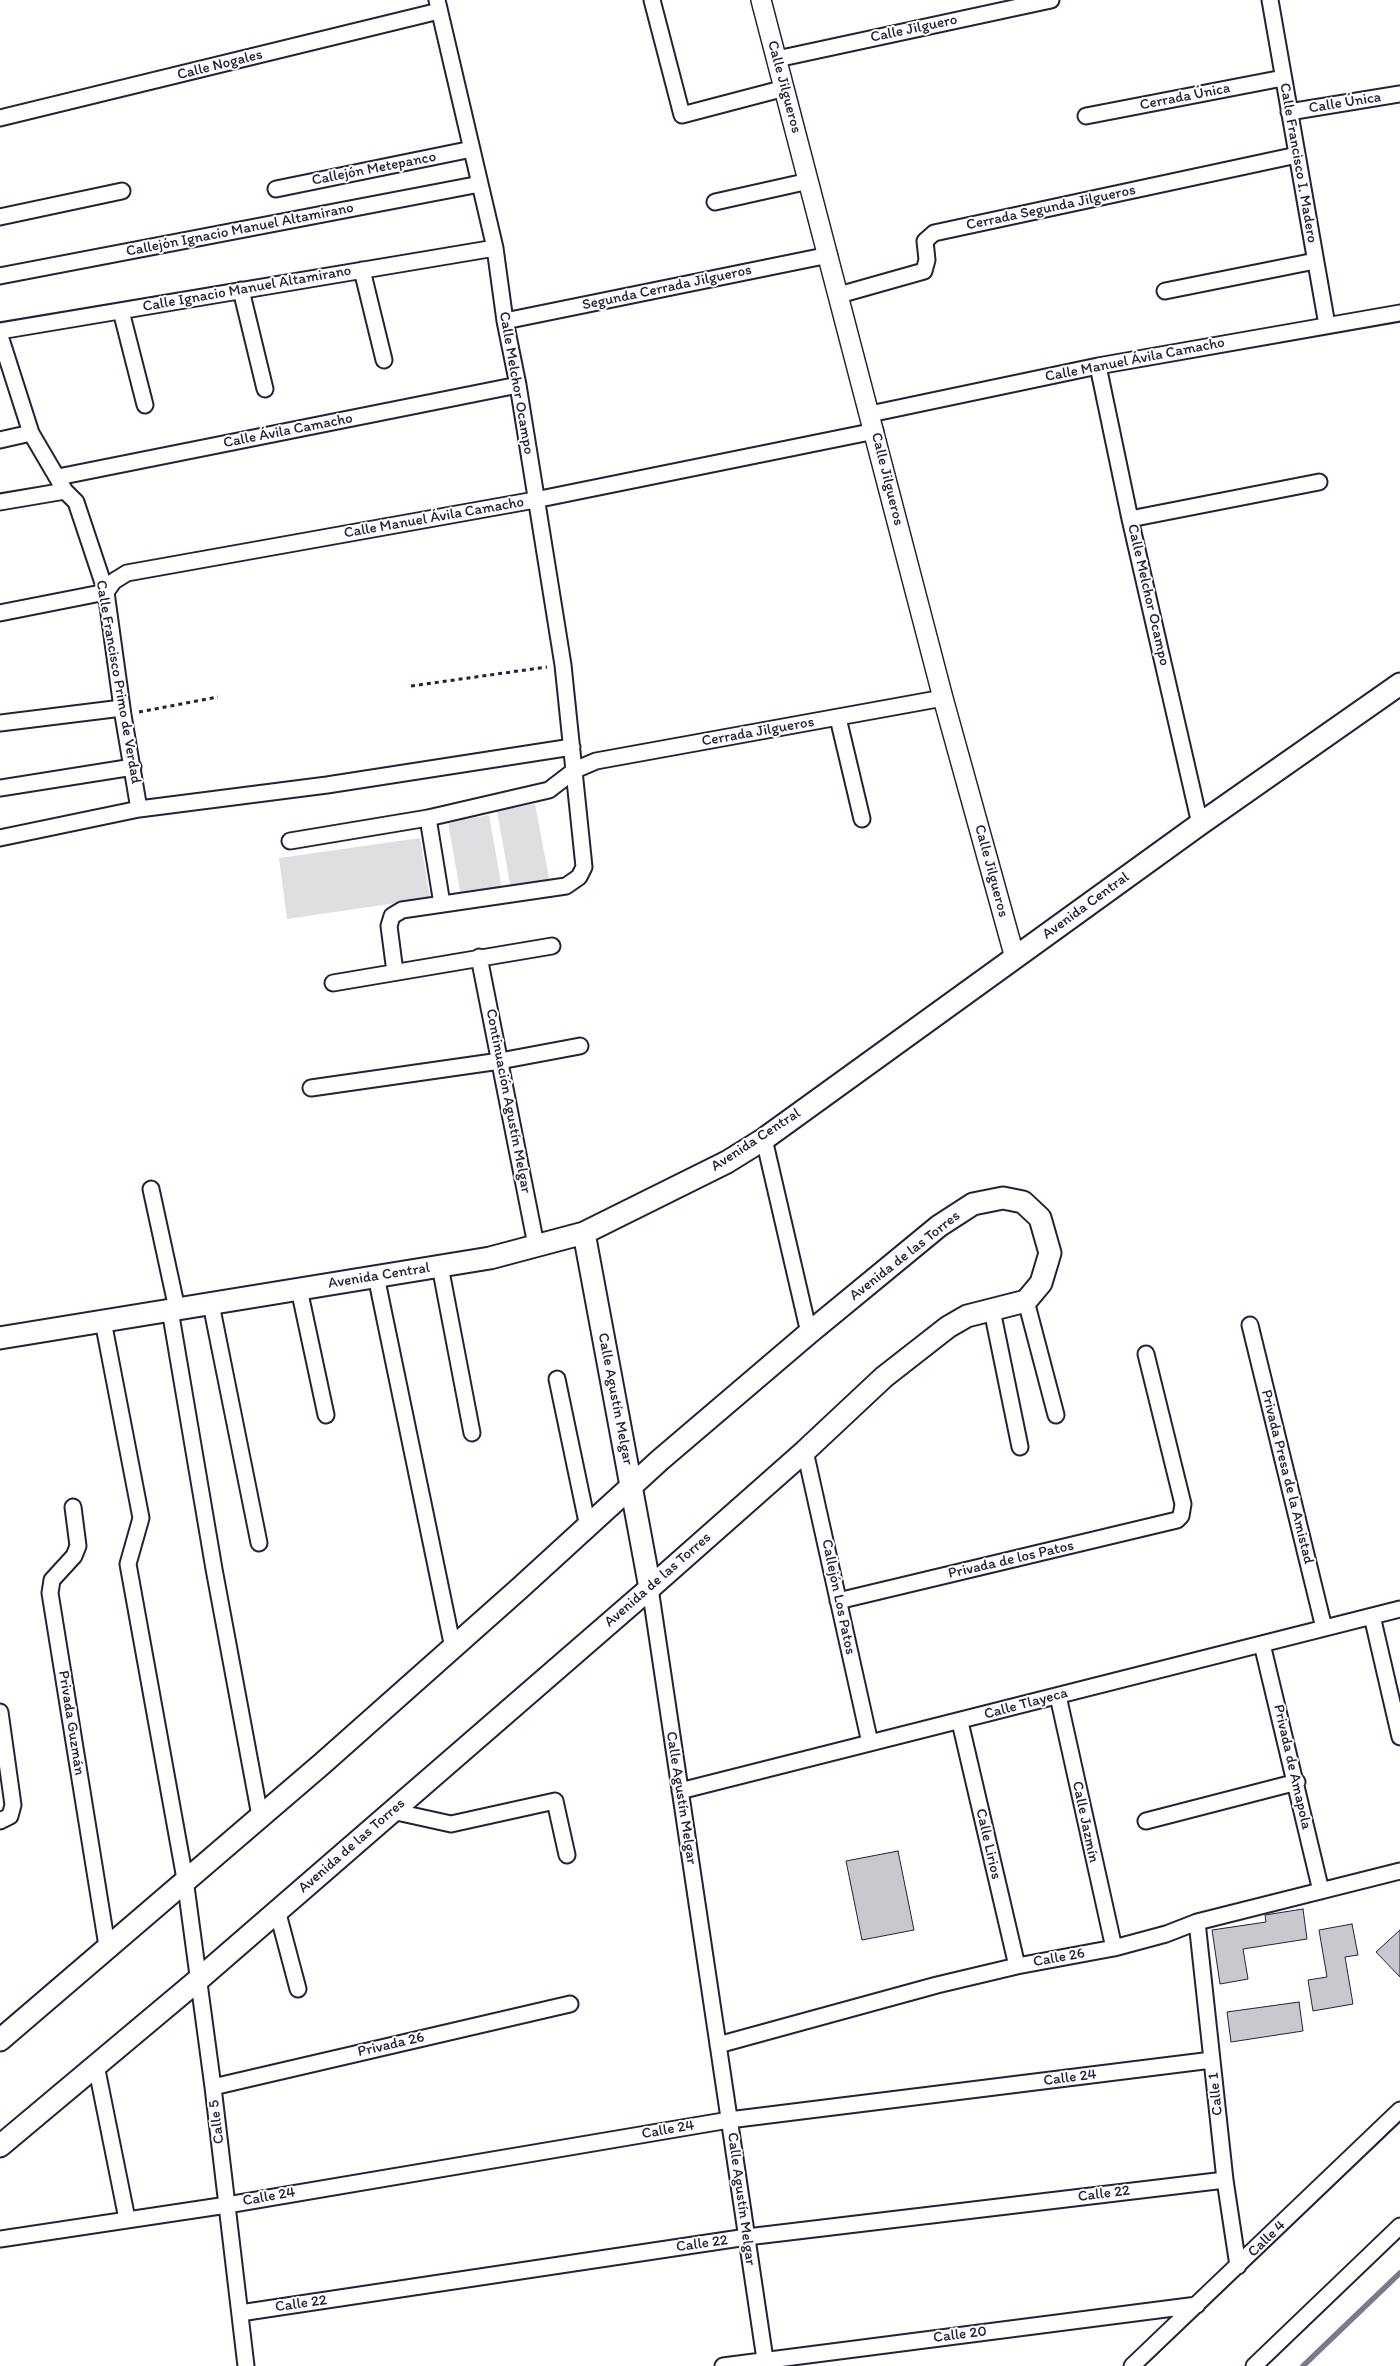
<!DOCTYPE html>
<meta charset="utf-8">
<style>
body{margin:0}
canvas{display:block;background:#fff}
</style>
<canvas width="1400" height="2366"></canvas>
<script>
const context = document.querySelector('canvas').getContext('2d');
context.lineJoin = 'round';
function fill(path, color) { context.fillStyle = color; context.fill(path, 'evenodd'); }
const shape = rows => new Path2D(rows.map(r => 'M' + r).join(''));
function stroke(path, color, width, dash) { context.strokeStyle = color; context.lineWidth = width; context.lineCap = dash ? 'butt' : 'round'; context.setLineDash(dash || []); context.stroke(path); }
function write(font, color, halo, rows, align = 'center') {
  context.font = font + ' Itim,sans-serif'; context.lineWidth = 4; context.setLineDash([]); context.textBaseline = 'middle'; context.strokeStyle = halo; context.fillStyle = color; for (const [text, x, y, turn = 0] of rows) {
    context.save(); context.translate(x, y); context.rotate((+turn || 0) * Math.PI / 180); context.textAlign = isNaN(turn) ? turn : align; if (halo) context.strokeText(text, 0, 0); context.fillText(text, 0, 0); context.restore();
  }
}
fill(shape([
 [535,804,550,883,511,890,497,811],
 [489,815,502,889,461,897,448,822],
 [420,838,430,898,287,919,279,858]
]), '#dfdfe2');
stroke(shape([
 [1303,2366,1400,2273]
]), '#7a7a88', 5.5);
const building = shape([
 [898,1851,914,1930,862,1940,846,1861,898,1851],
 [1303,1909,1307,1939,1243,1949,1248,1979,1220,1984,1212,1930,1266,1922,1265,1915,1303,1909],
 [1352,1924,1358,1955,1345,1957,1353,2004,1313,2011,1308,1980,1327,1977,1319,1930,1352,1924],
 [1400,1930,1400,1977,1376,1952,1400,1930],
 [1299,2002,1303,2031,1231,2042,1227,2012,1299,2002]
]);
fill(building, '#c8c8cf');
stroke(building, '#22223b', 1);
const minor = shape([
 [652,0,682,115,785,88],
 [1270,0,1327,325],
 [777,59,1051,0],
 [1289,112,1400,94],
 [1086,116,1283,78],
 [0,118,439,11],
 [276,189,472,149],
 [715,202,809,181],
 [0,217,122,191],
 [362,270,384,360],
 [0,276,480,184],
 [241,290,265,389],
 [1165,291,1315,261],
 [839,295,924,271,927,260,925,241,934,233,1297,155],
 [121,311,145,405],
 [505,321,829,255],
 [0,331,495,248],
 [0,336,31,433,65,491,76,502,106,592,123,715,139,809],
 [1098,366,1130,519,1200,824],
 [870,414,1098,366,1400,313],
 [0,440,31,433],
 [58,477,518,385],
 [0,502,65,491],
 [1130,519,1319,482],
 [0,613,106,592,114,581,127,573,535,500,875,431],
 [838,718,862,819],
 [0,723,122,708],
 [0,788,133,767],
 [428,818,442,904],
 [0,838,139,809,327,785,572,747],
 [290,841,428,818,549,790,575,770,596,761,943,698],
 [479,957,536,1245],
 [395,972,389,926,392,916,402,910,566,886,579,877,584,867,563,665,518,385,505,321,495,248,437,0],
 [333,983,552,946],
 [311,1088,500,1061,580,1046],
 [764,1139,809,1333],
 [151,1189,177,1309],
 [440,1266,472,1433],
 [376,1276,453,1648],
 [299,1289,326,1415],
 [1026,1301,1056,1415],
 [211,1304,259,1543],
 [170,1310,214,1569,260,1816],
 [992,1310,1020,1447],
 [103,1321,141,1518,128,1564,185,1879,213,2087,246,2366],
 [1250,1325,1324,1628],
 [557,1379,588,1527],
 [805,1451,870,1743],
 [73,1507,78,1546,74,1556,52,1580,50,1593,107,1946],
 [650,1588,766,2366],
 [838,1601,1177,1520,1181,1516,1183,1504,1146,1354],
 [1372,1616,1400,1737],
 [1262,1644,1321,1891],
 [1058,1696,1114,1948],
 [0,1712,13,1805,10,1816,0,1821],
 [960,1722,1017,1966],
 [680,1791,1400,1609],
 [392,1811,451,1824,555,1801,567,1855],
 [1146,1821,1297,1782],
 [277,1910,298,1989],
 [1197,1922,1225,2180,1238,2266],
 [718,2045,937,1985,1017,1966,1114,1948,1166,1934,1197,1922,1400,1871],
 [96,2065,127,2219],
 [213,2087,570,2004],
 [0,2239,227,2205,729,2120,1212,2060],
 [240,2313,747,2237,1225,2180],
 [723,2366,1197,2305],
 [1132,2366,1400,2110],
 [1254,2366,1400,2226]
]);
const tertiary = shape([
 [761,0,943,698,1015,958]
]);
const secondary = shape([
 [584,1233,650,1588],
 [0,1338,490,1258,584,1233,727,1162,764,1139,1200,824,1400,684],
 [0,2040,323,1763,520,1588,660,1460,809,1333,939,1226,973,1204,1003,1198,1023,1202,1040,1218,1050,1253,1041,1283,1026,1301,967,1316,948,1327,884,1377,805,1451,650,1588,198,1980,0,2146]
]);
stroke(minor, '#22223b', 19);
stroke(tertiary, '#22223b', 22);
stroke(secondary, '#22223b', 25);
stroke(shape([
 [411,686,547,667],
 [139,712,218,697]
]), '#22223b', 3, [4, 4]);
stroke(minor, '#fff', 15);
stroke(tertiary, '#fff', 19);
stroke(secondary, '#fff', 21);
write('15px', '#22223b', '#fff', [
 ["Calle Jilguero",914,29,-12],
 ["Calle Nogales",220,65,-14],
 ["Calle Jilgueros",784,87,75],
 ["Cerrada Única",1185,97,-11],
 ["Calle Única",1345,103,-9],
 ["Calle Francisco I. Madero",1298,163,80],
 ["Callejón Metepanco",374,169,-11],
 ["Cerrada Segunda Jilgueros",1051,208,-12],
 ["Callejón Ignacio Manuel Altamirano",240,230,-11],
 ["Segunda Cerrada Jilgueros",667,288,-12],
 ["Calle Ignacio Manuel Altamirano",247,289,-10],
 ["Calle Manuel Ávila Camacho",1135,360,-11],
 ["Calle Melchor Ocampo",516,383,80],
 ["Calle Ávila Camacho",288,431,-11],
 ["Calle Jilgueros",887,479,76],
 ["Calle Manuel Ávila Camacho",434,518,-10],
 ["Calle Melchor Ocampo",1148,595,77],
 ["Calle Francisco Primo de Verdad",118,682,80],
 ["Cerrada Jilgueros",758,732,-10],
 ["Calle Jilgueros",991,871,75],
 ["Avenida Central",1086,906,-36],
 ["Continuación Agustín Melgar",508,1101,79],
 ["Avenida Central",756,1140,-33],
 ["Avenida de las Torres",905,1256,-38],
 ["Avenida Central",379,1276,-9],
 ["Calle Agustín Melgar",615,1399,79],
 ["Privada Presa de la Amistad",1287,1477,76],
 ["Privada de los Patos",1011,1560,-13],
 ["Avenida de las Torres",658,1580,-41],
 ["Callejón Los Patos",838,1597,78],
 ["Calle Tlayeca",1026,1704,-15],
 ["Privada Guzmán",71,1723,81],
 ["Privada de Amapola",1292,1767,77],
 ["Calle Agustín Melgar",681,1798,81],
 ["Calle Jazmín",1085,1822,78],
 ["Calle Lirios",988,1844,77],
 ["Avenida de las Torres",352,1846,-41],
 ["Calle 26",1059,1958,-10],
 ["Privada 26",391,2045,-13],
 ["Calle 24",1070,2078,-7],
 ["Calle 1",1216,2094,-96],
 ["Calle 5",217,2122,-97],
 ["Calle 24",668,2130,-10],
 ["Calle 22",1104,2194,-7],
 ["Calle 24",269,2197,-10],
 ["Calle Agustín Melgar",741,2199,82],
 ["Calle 4",1267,2239,-44],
 ["Calle 22",702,2244,-8],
 ["Calle 22",301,2304,-8],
 ["Calle 20",960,2335,-7]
]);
</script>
